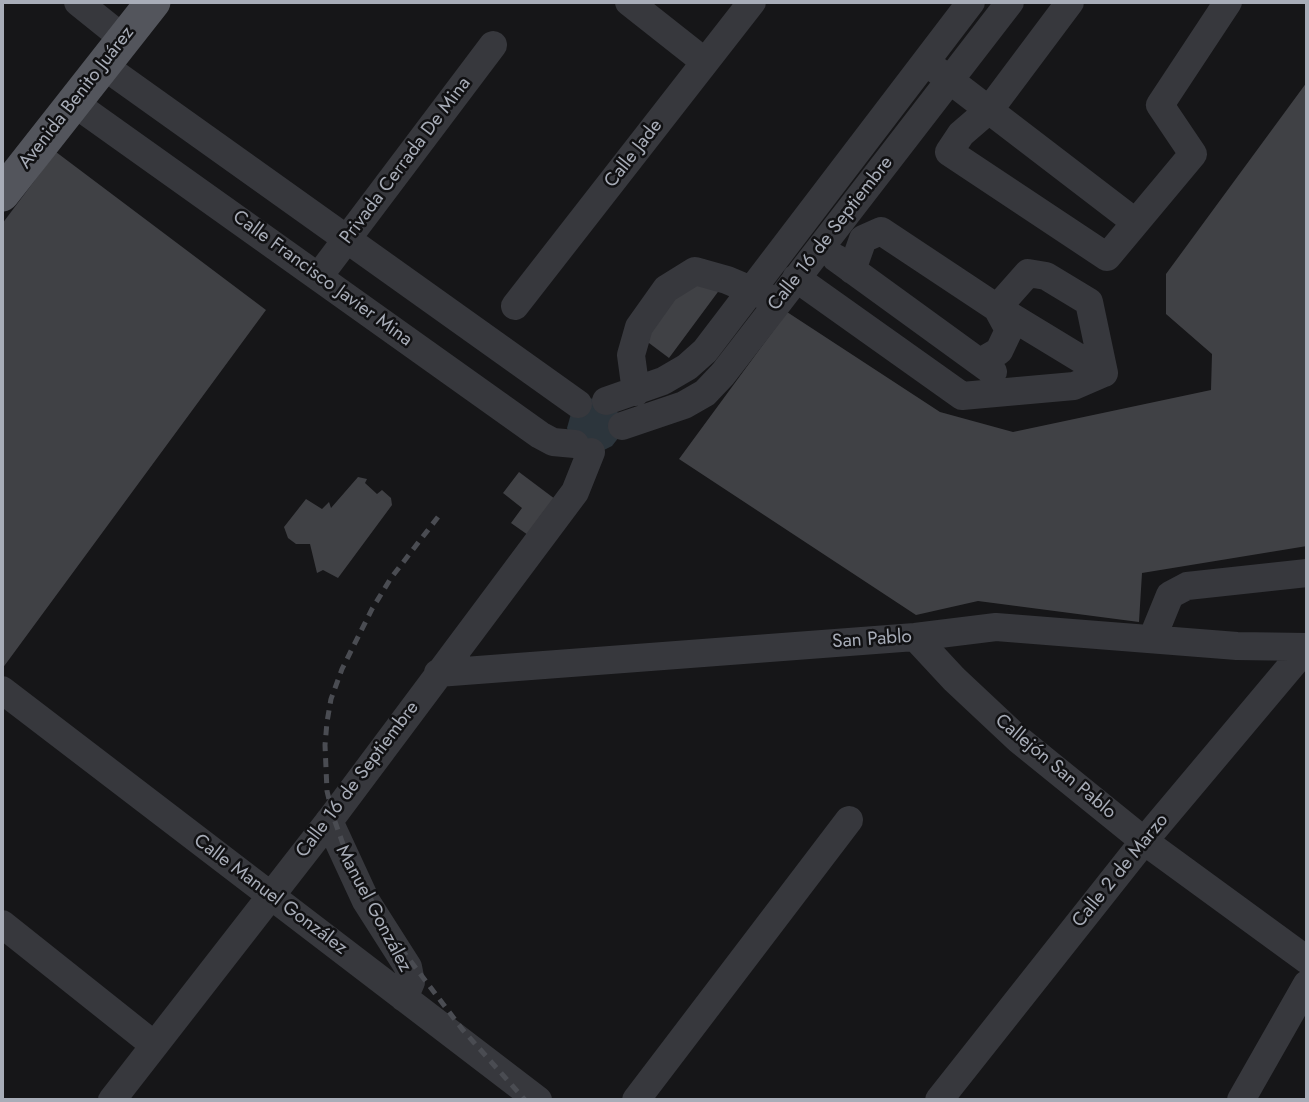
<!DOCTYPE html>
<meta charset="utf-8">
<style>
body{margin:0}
#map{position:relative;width:1309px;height:1102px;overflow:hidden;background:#161618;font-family:Jost,sans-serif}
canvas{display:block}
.frame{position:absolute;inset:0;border:4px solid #a8adb8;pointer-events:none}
</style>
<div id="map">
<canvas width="1309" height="1102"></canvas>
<div class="frame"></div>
</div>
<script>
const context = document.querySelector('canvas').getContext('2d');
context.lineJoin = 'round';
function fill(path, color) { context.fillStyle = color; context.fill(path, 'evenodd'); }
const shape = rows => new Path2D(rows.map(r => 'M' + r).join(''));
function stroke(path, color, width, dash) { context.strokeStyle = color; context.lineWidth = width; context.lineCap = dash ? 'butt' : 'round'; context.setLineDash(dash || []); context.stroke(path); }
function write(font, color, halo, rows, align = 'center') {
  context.font = font + ' Jost,sans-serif'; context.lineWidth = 5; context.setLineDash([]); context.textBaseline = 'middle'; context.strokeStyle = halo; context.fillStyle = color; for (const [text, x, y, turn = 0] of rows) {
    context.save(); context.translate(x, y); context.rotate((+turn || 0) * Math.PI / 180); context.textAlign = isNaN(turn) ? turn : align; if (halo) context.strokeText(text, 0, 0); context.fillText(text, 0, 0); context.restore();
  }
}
fill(shape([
 [597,398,614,407,620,416,619,437,612,446,602,451,570,436,567,428,572,410,587,399]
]), '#2c353c');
fill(shape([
 [1307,82,1307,546,1142,573,1139,622,978,601,916,615,679,459,787,312,940,412,1013,432,1211,390,1212,354,1166,314,1166,274],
 [56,152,266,310,2,669,2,224],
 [704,259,729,277,669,358,645,340],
 [519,472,555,499,528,535,511,523,522,508,503,493],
 [358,477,367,479,365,483,377,494,382,490,391,498,392,505,338,578,323,570,317,573,310,544,296,544,288,538,284,527,306,499,322,509,329,502,331,508]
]), '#404145');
stroke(shape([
 [78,2,124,39],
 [629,2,705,62],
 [1070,2,990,109,961,134,949,152,1107,257,1193,154,1160,105,1228,2],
 [104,66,578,404],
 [934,68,1135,222],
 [74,103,540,435,553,442,575,444],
 [836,258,993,372],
 [852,270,863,239,881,231,997,308,1104,373],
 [319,276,493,45],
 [796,278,962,396,1074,386,1104,373],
 [515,306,752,2],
 [980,362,999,351,1009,330,997,308,1028,273,1046,276,1089,302,1104,373],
 [636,392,631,355,639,327,666,289,695,271,727,280,765,296],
 [606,401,663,381,687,367,705,351,971,2],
 [622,426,684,405,705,393,723,374,1010,2],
 [915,637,954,679,1018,739,1144,841,1307,960],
 [1152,639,1170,595,1187,586,1307,573],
 [438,673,915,637,996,627,1237,646,1307,647],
 [2,690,538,1100],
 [329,821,366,901,408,967,411,982,404,998],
 [2,924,154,1045],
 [112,1100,333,816,575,492,591,452],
 [636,1100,849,820],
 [939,1100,1144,841,1307,647],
 [1241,1100,1307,984]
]), '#37383d', 28);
stroke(shape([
 [2,194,153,2]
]), '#53555c', 35);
stroke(shape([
 [438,517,391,578,372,609,342,669,331,699,327,722,325,745,327,791,333,816,349,861,393,938,462,1029,525,1100]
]), '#4a4c52', 5, [9, 7]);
write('19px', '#a8adb8', '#111113', [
 ["Avenida Benito Juárez",77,98,-52],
 ["Calle Jade",634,154,-52],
 ["Privada Cerrada De Mina",406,161,-53],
 ["Calle 16 de Septiembre",831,234,-52],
 ["Calle Francisco Javier Mina",322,279,36],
 ["San Pablo",872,640,-4],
 ["Callejón San Pablo",1055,767,40],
 ["Calle 16 de Septiembre",358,780,-53],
 ["Calle 2 de Marzo",1121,871,-51],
 ["Calle Manuel González",270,895,37],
 ["Manuel González",373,909,62]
]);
</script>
